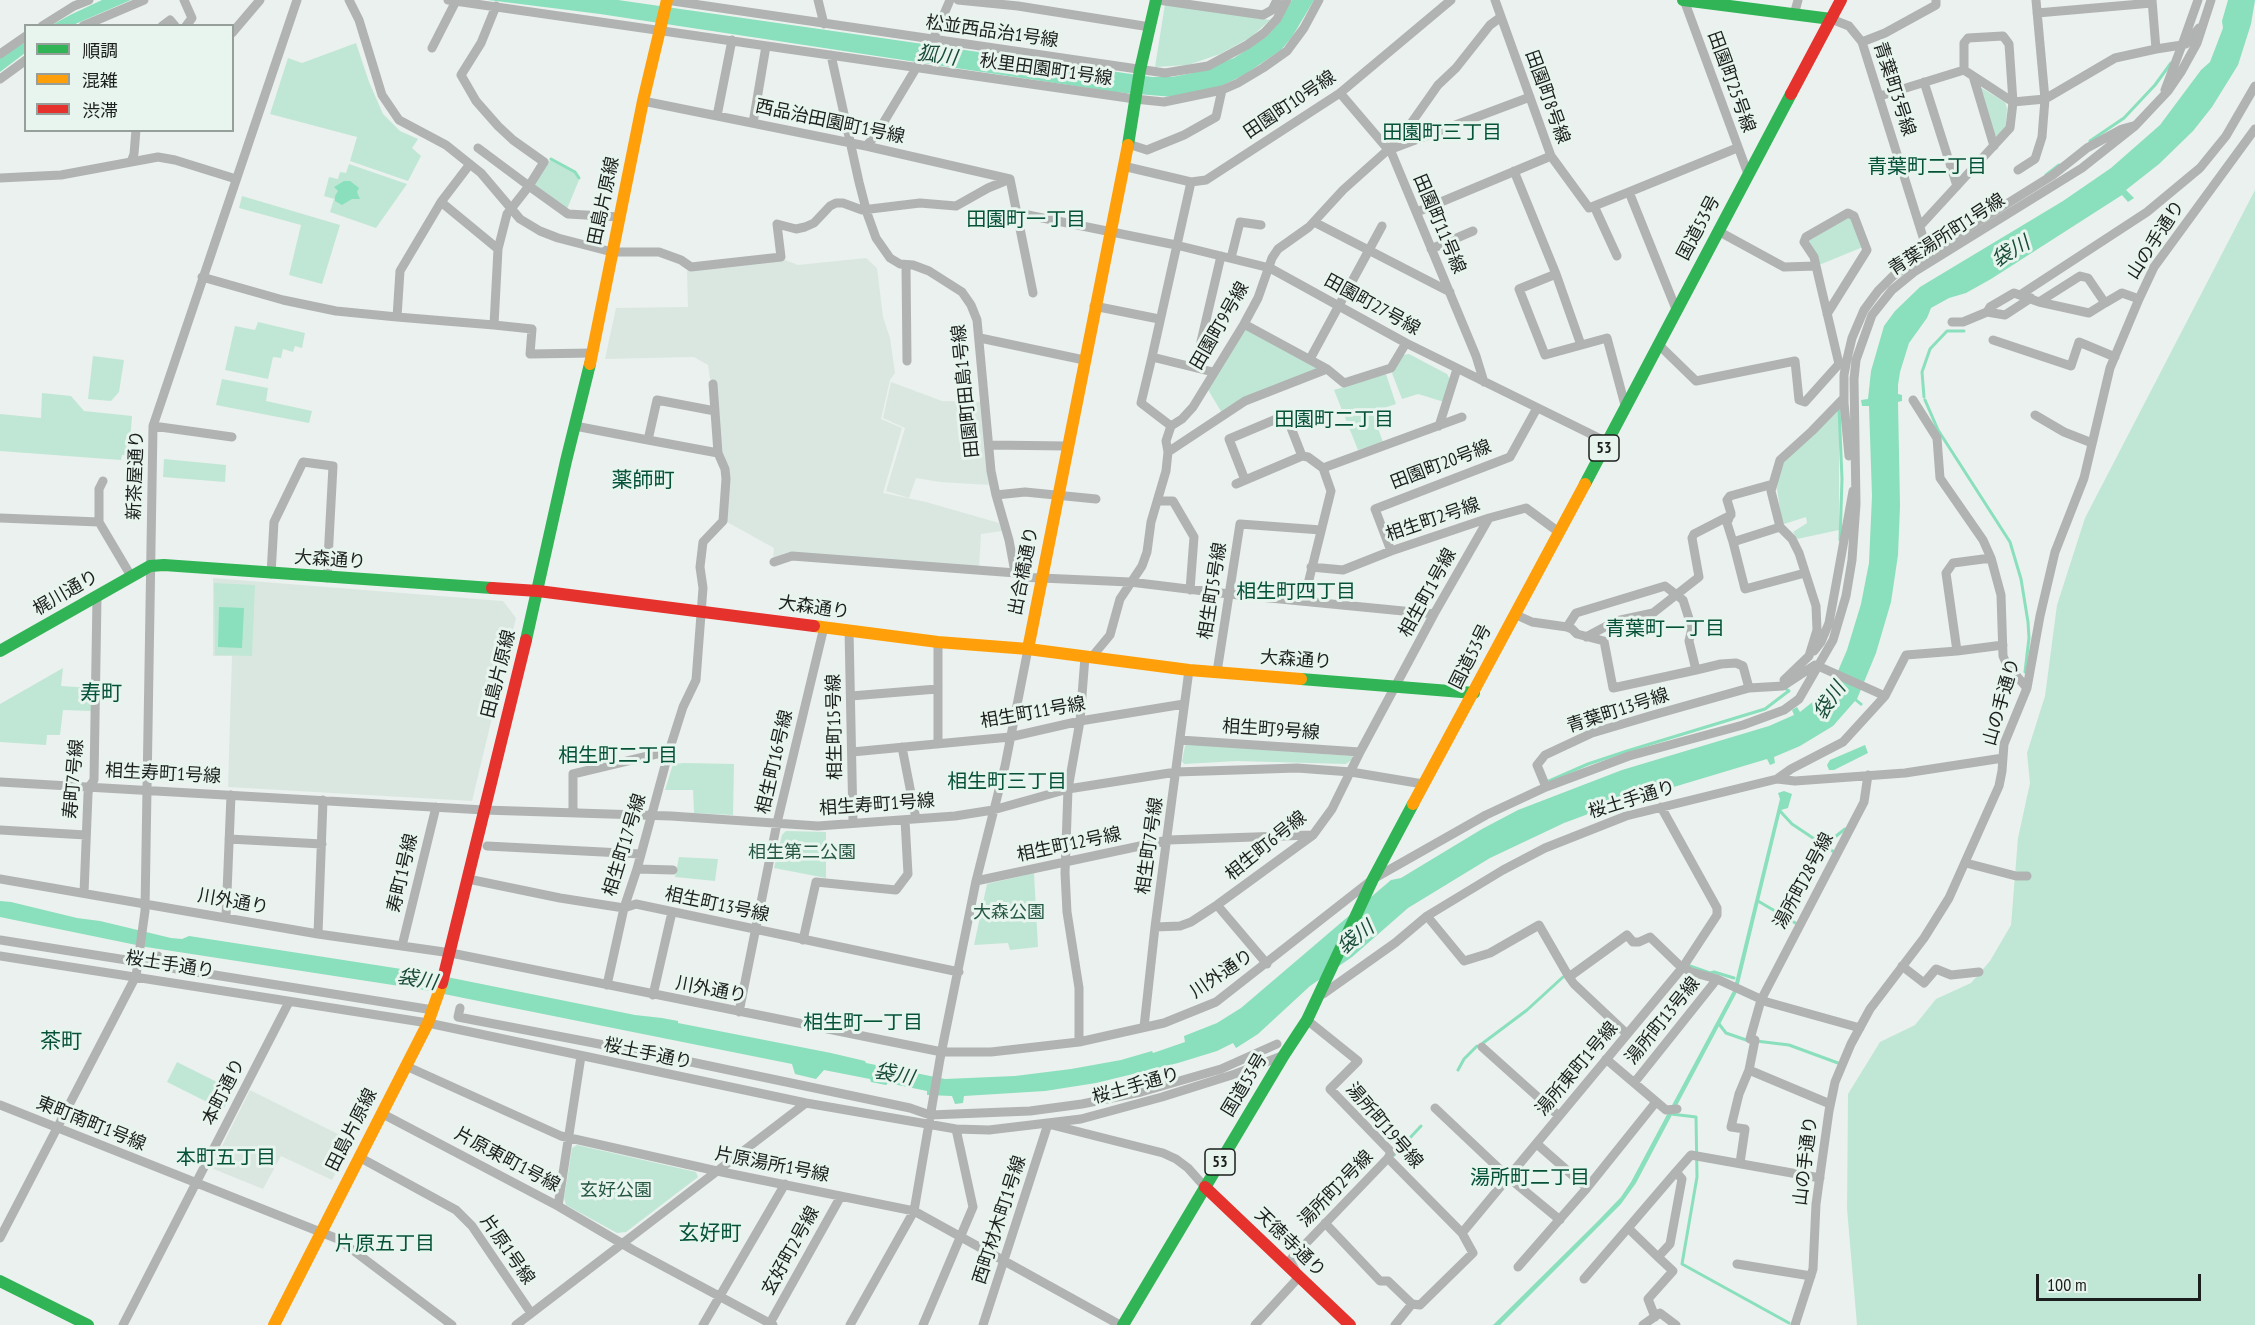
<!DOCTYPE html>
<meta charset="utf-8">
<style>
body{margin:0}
#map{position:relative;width:2255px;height:1325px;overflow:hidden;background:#ebf1ee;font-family:"PT Sans Narrow","Noto Sans JP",sans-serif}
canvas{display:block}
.legend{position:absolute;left:24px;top:24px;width:210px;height:108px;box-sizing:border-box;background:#e8f4ee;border:2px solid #969f9a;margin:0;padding:8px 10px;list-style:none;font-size:18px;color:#1b1f1d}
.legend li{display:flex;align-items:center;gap:12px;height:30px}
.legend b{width:30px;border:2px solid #969f9a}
.scale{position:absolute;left:2036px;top:1274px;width:165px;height:27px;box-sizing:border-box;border:3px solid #1b1f1d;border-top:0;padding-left:8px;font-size:18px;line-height:21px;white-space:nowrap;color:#1b1f1d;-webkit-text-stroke:4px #e8f4ee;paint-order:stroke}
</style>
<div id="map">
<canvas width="2255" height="1325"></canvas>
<ul class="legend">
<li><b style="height:8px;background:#30b455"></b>順調</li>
<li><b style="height:8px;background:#ff9f0a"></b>混雑</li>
<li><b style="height:8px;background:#e5322d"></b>渋滞</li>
</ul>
<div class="scale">100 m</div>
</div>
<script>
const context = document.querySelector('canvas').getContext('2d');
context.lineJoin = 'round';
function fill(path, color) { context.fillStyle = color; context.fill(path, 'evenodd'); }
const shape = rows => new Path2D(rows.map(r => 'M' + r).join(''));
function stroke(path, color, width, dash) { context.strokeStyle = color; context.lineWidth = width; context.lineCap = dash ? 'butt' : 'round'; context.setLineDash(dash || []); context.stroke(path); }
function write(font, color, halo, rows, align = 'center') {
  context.font = font + ' "PT Sans Narrow","Noto Sans JP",sans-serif'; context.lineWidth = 6; context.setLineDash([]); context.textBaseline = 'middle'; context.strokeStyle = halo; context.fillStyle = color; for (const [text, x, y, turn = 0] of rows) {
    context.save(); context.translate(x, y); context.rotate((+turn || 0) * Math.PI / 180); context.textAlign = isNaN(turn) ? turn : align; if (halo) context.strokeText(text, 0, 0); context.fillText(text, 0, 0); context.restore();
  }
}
fill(shape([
 [770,258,785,260,798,265,866,258,877,268,883,317,890,338,895,373,890,380,881,419,902,428,883,493,926,502,999,523,1002,531,981,534,979,568,889,560,773,560,774,548,727,522,729,480,722,453,716,383,710,379,708,365,694,357,605,359,616,308,688,307,687,271],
 [891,382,942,401,982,402,990,485,940,482,916,478,909,498,886,491,905,428,883,418],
 [213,578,503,601,516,618,472,801,228,787,232,656,213,656],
 [250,1090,352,1141,332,1180,281,1156,263,1189,211,1168]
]), '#dae7e0');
fill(shape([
 [1165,4,1270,20,1251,37,1220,54,1188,65,1155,67],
 [356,43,369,82,383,114,400,131,418,139,412,148,421,156,408,181,350,161,357,137,270,114,288,58,302,63],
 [1980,87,2005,102,2007,108,2006,127,1997,136,1994,135],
 [550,160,574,172,579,180,567,209,535,185],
 [349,164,407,184,376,228,330,212,334,199,324,196,329,177,338,179,340,172,346,173],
 [2255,190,2255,1325,1857,1325,1847,1209,1848,1094,1880,1042,1915,1025,1936,999,1971,983,1990,961,2011,925,2018,838,2030,783,2027,753,2045,696,2057,605,2085,518],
 [242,196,340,225,322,284,289,275,301,225,239,208],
 [1847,217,1852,218,1863,247,1819,265,1809,242,1810,238],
 [258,322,305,333,302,348,295,346,293,352,283,349,281,358,273,357,268,379,225,370,235,326,255,330],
 [1245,328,1317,367,1316,370,1222,413,1207,388],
 [1409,354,1447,374,1451,381,1444,402,1418,394,1402,399,1392,373,1403,355],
 [93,356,124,360,119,392,111,401,88,399],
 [1386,374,1396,404,1372,412,1383,442,1358,450,1334,390],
 [222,379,268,388,266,401,312,411,309,423,216,405],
 [42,393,71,396,84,411,132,416,129,455,122,455,121,460,0,451,0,414,41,418],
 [1839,409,1839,530,1797,539,1793,532,1807,523,1806,517,1784,524,1781,518,1777,488,1780,464],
 [164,459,226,465,225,482,163,477],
 [214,583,255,585,252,656,215,655],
 [63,668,61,686,92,688,91,711,63,710,60,735,47,735,46,745,0,742,0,704],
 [1187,744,1352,756,1353,759,1346,764,1237,761,1184,764,1182,761,1185,746],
 [684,763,734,764,733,815,694,813,693,790,665,790,673,764],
 [786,831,826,832,826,878,774,868,782,835],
 [679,857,718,859,715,881,675,877],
 [1034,873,1038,947,1010,950,1008,943,974,945,987,884],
 [177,1062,233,1090,223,1110,167,1082],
 [577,1145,696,1172,698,1177,626,1232,617,1233,566,1205,564,1198,572,1148]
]), '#c0e7d5');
fill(shape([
 [102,0,131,0,73,25,52,25,70,15],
 [488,0,618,0,1152,77,1172,77,1192,73,1234,58,1266,37,1279,23,1292,0,1314,0,1292,37,1281,50,1244,75,1219,87,1173,97,1114,92,600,14],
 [2228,0,2255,0,2251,24,2238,65,2212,107,2193,131,2159,164,2126,190,2134,198,2128,202,2122,195,1991,279,1966,293,1949,298,1931,308,1927,318,1909,343,1900,372,1898,385,1898,394,1902,395,1902,401,1898,402,1900,506,1898,555,1891,602,1876,653,1857,699,1863,704,1861,706,1855,701,1833,726,1800,746,1774,757,1775,763,1770,765,1767,759,1607,807,1564,823,1490,858,1408,908,1352,957,1310,986,1258,1034,1236,1048,1233,1043,1217,1051,1178,1063,1096,1083,1045,1091,964,1096,963,1103,955,1104,952,1096,927,1095,927,1091,888,1083,886,1085,871,1082,870,1079,824,1070,816,1079,795,1074,792,1064,419,989,146,947,0,917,0,901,11,902,77,918,100,921,171,938,182,939,189,936,427,973,635,1015,662,1018,678,1021,678,1023,831,1053,865,1061,866,1063,945,1079,1015,1076,1071,1069,1121,1060,1152,1051,1153,1053,1159,1051,1185,1042,1184,1036,1217,1023,1241,1008,1391,880,1401,878,1482,829,1518,810,1622,770,1769,726,1794,715,1792,710,1797,707,1800,712,1820,696,1838,671,1847,650,1861,604,1869,563,1872,496,1869,406,1862,406,1861,400,1868,399,1871,371,1884,326,1895,311,1920,287,2063,201,2111,168,2160,125,2201,70,2210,62,2223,28,2222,21],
 [25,42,25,53,0,72,0,58],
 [344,181,350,181,359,188,357,192,360,199,352,199,342,205,335,201,335,196,338,191,334,187],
 [219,607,244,608,242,648,218,647],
 [1865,745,1868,753,1834,770,1829,770,1827,765,1830,760],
 [1784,791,1792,794,1788,808,1781,810,1737,992,1636,1183,1621,1204,1500,1325,1493,1325,1597,1222,1621,1197,1631,1182,1733,991,1780,799,1778,793]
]), '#8adfbd');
stroke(shape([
 [2090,141,2124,118,2155,85,2171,63],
 [551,159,575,172,579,178],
 [2046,175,2059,165],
 [1924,397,1922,372,1930,349,1947,331,1964,331],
 [1925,400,1938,430,2010,542,2021,579,2028,622,2029,638,2025,672],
 [1839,408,1842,479,1840,540],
 [1549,781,1588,764,1627,751,1765,709,1786,693,1789,691,1786,689],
 [1780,811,1792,824,1834,852],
 [1826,844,1845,829],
 [1758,901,1797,924],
 [1687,965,1710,973,1714,972,1734,978],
 [1719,1024,1726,1033,1749,1041],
 [1756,1041,1789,1045,1838,1063],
 [1483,1043,1527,1010,1563,977],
 [1458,1070,1464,1059,1477,1046],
 [1671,1114,1696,1117,1697,1177,1682,1264,1789,1323],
 [1394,1155,1421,1126]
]), '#8adfbd', 3);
stroke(shape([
 [184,0,192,18,186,26],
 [349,0,359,20,382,95,399,120,446,145,481,173,520,219,540,231,558,238,612,252,659,252,681,260,691,267,781,257,777,224,796,229,805,227,814,223,830,206,836,203,843,203,862,210,920,203,956,206,988,188,1010,179],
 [448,0,1135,99,1164,102,1222,90,1238,83,1263,68,1287,51,1304,28,1319,0],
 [666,0,1165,73,1208,66,1247,45,1264,33,1277,19,1287,0],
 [818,0,824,24],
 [958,0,1018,6,1150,27],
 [1158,0,1263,15,1272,10,1277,0],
 [1495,0,1551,156,1589,208,1629,192,1676,309],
 [1684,0,1748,174],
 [2037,13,2152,3],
 [1794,15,1798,0],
 [1831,19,1849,26,1862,42,1928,253],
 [42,26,74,6,89,0],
 [83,26,144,0],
 [162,26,170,20,175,26],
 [232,33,260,0],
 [1862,42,1885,33,1936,5,1936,0],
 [432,48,456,1],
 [2156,49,2182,45,2198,0],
 [0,54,26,36],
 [831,55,859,182,867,213,876,238,890,258,900,264,913,265,929,271,962,292,971,305,977,320,991,471,996,495,1009,540,1014,567,1019,577,1130,582,1229,594,1434,614],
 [1973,76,1994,146],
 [0,79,26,60],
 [1924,82,1957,186],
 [2165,90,2182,45,2186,44,2199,28],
 [1340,93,1392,154,1476,356,1484,382],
 [1880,96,1964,70,2013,102,2045,99,2115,58,2156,49,2152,0],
 [643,101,866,146,1010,179],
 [717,116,732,40],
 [753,123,766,46],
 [1128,144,1147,150,1184,135,1216,117,1222,90],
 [866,146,876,135,933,40,950,0],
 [478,148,529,186,544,162,513,140,498,126,476,101,461,75,481,43,496,6],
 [1394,148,1530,97],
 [131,162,134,154,136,130],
 [1123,166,1191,182],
 [2018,170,2035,159,2042,137,2045,99,2036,0],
 [1514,171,1556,274],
 [0,178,61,175,158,157,175,160,236,179],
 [1010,179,1033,293],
 [1629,192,1737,148],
 [441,202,470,164],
 [1594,206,1617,256],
 [1417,212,1551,156],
 [1018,213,1176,245,1270,268,1406,343,1607,442],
 [1314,222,1450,292],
 [1920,226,2010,128,2013,102,2009,44,2003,36,1968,38,1964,43,1964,70],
 [1431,249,1473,231],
 [1231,258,1240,222,1261,225],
 [906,265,907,361],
 [1816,266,1814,257,1804,242,1806,237,1848,213,1854,216,1867,250,1827,314],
 [202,277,283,300,336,311,397,317],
 [2020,295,2147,212,2200,168,2226,136,2255,86],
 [2105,303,2088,278,2080,276,2039,302,2089,313,2105,303,2122,293,2139,299],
 [1094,306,1159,319],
 [1987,312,2005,315,2031,298],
 [1952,322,1963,322,1987,312,1990,307,2014,293,2039,302],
 [1244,324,1327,369,1344,383,1391,368,1406,343],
 [494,325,397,317,400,271,441,202,498,249],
 [980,338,1084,360],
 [1993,340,2071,366,2079,342,2115,357],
 [1658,344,1696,381,1795,361,1799,400,1805,402,1839,364,1816,266,1784,267,1718,231],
 [1581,345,1556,274,1519,289,1545,355,1607,338,1625,405],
 [1200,346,1221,256],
 [593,353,530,354,532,329,494,325,498,249,507,214,529,186,568,214,620,217],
 [1152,357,1191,182,1206,180,1340,93,1451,0],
 [1310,359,1382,226],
 [1913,400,1937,438,1940,478,1983,540,1991,558,2001,595,2003,656,2007,665,2027,688],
 [2035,415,2064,432,2092,443],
 [153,426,232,437],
 [575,426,648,440,657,400,715,411],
 [1171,426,1141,403,1152,357,1213,372],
 [1439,426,1457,369],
 [648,440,718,453],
 [989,445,1067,446],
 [1168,452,1245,401,1327,369],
 [1849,456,1844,403,1844,375,1847,359,1852,338,1864,310,1878,291,1893,276,1912,263,2053,175,2087,148,2122,129,2133,126],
 [1323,468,1462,417],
 [1245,480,1229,439,1286,415,1302,456,1308,457,1323,468,1331,491,1304,600],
 [1236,484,1302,456],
 [996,495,1025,492,1096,499],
 [1158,501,1173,501,1194,537,1190,590],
 [0,518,99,522,131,576],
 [99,522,99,489,103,481],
 [1780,527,1771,491,1780,460,1812,431,1844,398],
 [1733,542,1727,523,1731,513,1727,500,1730,496,1773,484],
 [1391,551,1375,509,1510,457,1537,408],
 [1991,558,1953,563,1946,573,1957,651,2003,645],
 [774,562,792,556,1016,573],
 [1311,567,1343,570,1391,551,1489,518,1526,508,1560,533],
 [271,574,274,522,303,462,333,466,327,578],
 [1514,614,1532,622,1567,627,1576,613,1665,586,1683,600,1692,628,1689,641,1696,670,1721,664,1736,663,1743,666,1749,688],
 [1567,627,1572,629,1577,634,1604,641,1613,688,1696,670],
 [849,630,853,822],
 [1586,637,1616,621,1653,613,1699,577,1692,538,1694,534,1731,515],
 [938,642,938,744],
 [1814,651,1821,642,1829,623,1853,491],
 [1091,658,1110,635,1120,599,1142,566,1147,552,1151,522,1166,471,1168,452,1166,441,1171,426,1182,419,1193,407,1244,324,1258,298,1272,258,1278,249,1309,227,1343,190,1400,139,1438,85,1456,68,1490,25,1501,17],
 [1217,672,1240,524,1321,530],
 [1784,680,1809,656,1817,630,1816,606,1799,553,1792,539,1780,527,1733,542,1745,589,1805,573],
 [851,696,937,689],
 [1885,696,1906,655,1957,651],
 [1180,740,1360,752],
 [902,747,916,819],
 [852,752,1010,737,1080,721,1184,704],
 [1777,779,1791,769,1843,742,1885,696,1818,666,1833,640,1838,623,1846,596,1852,560,1856,504,1854,379,1856,360,1872,315,1892,290,1914,272,2082,168,2135,126,2168,91,2181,72,2197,43,2211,0],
 [0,782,484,810,671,816,818,826,955,816,993,810,1068,789,1176,772,1297,768,1351,772,1423,784],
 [1546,787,1629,756,1743,725,1784,710,1799,699,1818,666],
 [573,813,573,774,669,751],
 [0,830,86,835],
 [229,839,322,844],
 [487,846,641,854],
 [1966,863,2016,876,2027,876],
 [637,869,673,870],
 [0,879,318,934,451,953,942,1052,991,1052,1079,1042,1164,1023,1216,1002,1373,879,1486,815,1546,787,1537,765,1545,755,1592,733,1653,715,1749,688,1783,686,1815,665,1818,666],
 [468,879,560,898,624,908,636,904,959,972],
 [976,881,1168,840,1311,835],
 [84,893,88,794,89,787,94,780,97,597],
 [1217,905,1267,964],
 [1427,916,1464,961,1490,953,1539,925,1569,977,1627,935,1633,942,1639,942,1650,937,1678,964,1691,972,1717,979,1767,1002,1860,1028],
 [226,917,231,795],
 [1155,927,1180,926,1191,922,1217,905,1313,835,1332,809,1360,752,1434,614,1489,518],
 [318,934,323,800],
 [0,940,139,962],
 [803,940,816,882,896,890,908,874,905,820],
 [402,946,436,807],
 [0,956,428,1023,806,1103,956,1129,989,1130,1081,1119,1162,1097,1235,1074,1282,1056],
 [158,956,146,964,433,1010],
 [1902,966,1924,983,1936,969,1951,975,1979,972],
 [1569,977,1574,984,1627,1034],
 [607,985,624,908,637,869,669,751,683,707,696,680,703,588,700,567,703,542,723,521,726,479,725,469,718,453,713,384],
 [1323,994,1395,943,1427,916,1503,870,1545,848,1626,816,1777,779,1795,781,1905,773,2003,758],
 [653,995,672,912],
 [460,1008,458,1017,667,1057,910,1108,930,1115,1030,1111,1082,1104,1141,1092,1221,1069,1277,1044],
 [739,1012,777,823,824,627],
 [1307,1020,1358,1061,1330,1089,1391,1152,1388,1158,1462,1233],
 [1144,1027,1155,927,1189,670],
 [1079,1042,1079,988,1067,912,1065,873,1068,789,1080,721,1085,657],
 [1482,1047,1559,1116],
 [1606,1059,1666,1110,1677,1109],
 [406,1066,561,1136,717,1171,914,1211,1120,1325],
 [1749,1070,1830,1104],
 [1634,1083,1717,979],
 [0,1105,338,1239,452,1325],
 [1435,1108,1509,1178,1560,1220],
 [381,1113,558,1206,633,1250,773,1325],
 [1537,1144,1587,1188],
 [359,1157,456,1210,472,1226,531,1313],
 [1740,1163,1745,1129,1731,1127,1739,1094,1749,1070,1755,1040,1750,1039,1761,1000,1864,802,1868,775],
 [1676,1172,1691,1155,1820,1178],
 [558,1206,581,1056],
 [1325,1223,1380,1281,1388,1281,1412,1304],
 [0,1238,136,976,145,911,153,426,297,0],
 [1737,1264,1811,1276],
 [1518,1267,1587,1188,1656,1102],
 [1584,1279,1628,1228],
 [1655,1317,1648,1299,1673,1271,1658,1257,1628,1228,1676,1172,1682,1179,1670,1244,1658,1257],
 [770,1323,841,1196],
 [123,1325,289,1002],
 [516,1325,806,1103],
 [703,1325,785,1184],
 [850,1325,914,1211,940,1059,976,881,1005,766,1028,649],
 [923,1325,973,1207,956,1129],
 [983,1325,1048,1124,1163,1153,1176,1159,1188,1168,1205,1187],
 [1255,1325,1299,1277,1290,1260,1388,1158],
 [1395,1325,1412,1304,1420,1305,1473,1253,1462,1233,1683,967,1717,915,1717,908,1661,807],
 [1643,1325,1660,1313,1676,1325],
 [1795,1325,1813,1269,1816,1204,1829,1111,1835,1082,1851,1044,1870,1009,1924,938,1949,898,1999,786,2002,771,2004,744,2027,688,2040,616,2055,552,2084,478,2110,368,2139,299,2154,267,2255,129]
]), '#b0b3b2', 9);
stroke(shape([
 [1683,0,1831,19],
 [1128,145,1140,70,1156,0],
 [1585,484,1791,94],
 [526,640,566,461,590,364],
 [0,651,150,566,164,565,492,588],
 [1301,679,1474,693],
 [0,1281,88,1325],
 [1123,1325,1284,1055,1307,1020,1373,879,1413,804]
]), '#30b455', 12);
stroke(shape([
 [590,364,643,101,667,0],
 [814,626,938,642,1028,649,1189,670,1301,679],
 [1028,649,1128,145],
 [1413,804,1585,484],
 [274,1325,428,1023,442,983]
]), '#ff9f0a', 12);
stroke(shape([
 [1791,94,1841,0],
 [492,588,538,591,814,626],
 [442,983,526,640],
 [1205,1187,1350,1325]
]), '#e5322d', 12);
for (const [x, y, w] of [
 [1604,448,30],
 [1220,1162,30]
]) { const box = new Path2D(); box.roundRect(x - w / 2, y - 13, w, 26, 4.5); context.fillStyle = '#e8f4ee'; context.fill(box); stroke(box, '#1b1f1d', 1.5); }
write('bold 16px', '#1b1f1d', null, [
 ["53",1604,448],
 ["53",1220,1162]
]);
write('18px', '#1b1f1d', '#e8f4ee', [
 ["松並西品治1号線",992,32,8],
 ["秋里田園町1号線",1046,70,8],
 ["田園町25号線",1731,82,70],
 ["青葉町3号線",1894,89,72],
 ["田園町8号線",1547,97,70],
 ["田園町10号線",1290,105,-34],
 ["西品治田園町1号線",830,122,12],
 ["田島片原線",604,201,-78],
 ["田園町11号線",1439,224,67],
 ["国道53号",1699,228,-62],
 ["青葉湯所町1号線",1947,235,-33],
 ["山の手通り",2156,240,-57],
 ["田園町27号線",1372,305,29],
 ["田園町9号線",1220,326,-60],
 ["田園町田島1号線",966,391,-96],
 ["田園町20号線",1441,465,-21],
 ["新茶屋通り",136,475,-88],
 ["相生町2号線",1433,520,-19],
 ["大森通り",330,560,4],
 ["出合橋通り",1024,571,-79],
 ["相生町5号線",1213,591,-81],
 ["梶川通り",66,593,-30],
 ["相生町1号線",1428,593,-61],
 ["大森通り",814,608,8],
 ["国道53号",1471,657,-63],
 ["大森通り",1296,660,4],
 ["田島片原線",499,674,-76],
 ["山の手通り",2002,702,-74],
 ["青葉町13号線",1618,711,-18],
 ["相生町11号線",1033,713,-10],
 ["相生町15号線",835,727,-91],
 ["相生町9号線",1271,730,4],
 ["相生町16号線",775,762,-77],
 ["相生寿町1号線",163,774,3],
 ["寿町7号線",74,779,-85],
 ["桜土手通り",1632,800,-17],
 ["相生寿町1号線",877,805,-4],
 ["相生町17号線",625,845,-73],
 ["相生町12号線",1069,845,-12],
 ["相生町7号線",1150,846,-82],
 ["相生町6号線",1266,846,-39],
 ["寿町1号線",403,873,-77],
 ["湯所町28号線",1804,881,-62],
 ["川外通り",233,902,10],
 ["相生町13号線",717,905,12],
 ["桜土手通り",170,965,9],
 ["川外通り",1222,974,-34],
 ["川外通り",711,990,11],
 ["湯所町13号線",1663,1021,-51],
 ["桜土手通り",648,1054,12],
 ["湯所東町1号線",1577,1069,-50],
 ["国道53号",1245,1085,-59],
 ["桜土手通り",1136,1086,-16],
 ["本町通り",224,1092,-63],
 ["東町南町1号線",91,1124,22],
 ["湯所町19号線",1384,1126,49],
 ["田島片原線",352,1130,-63],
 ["片原東町1号線",507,1160,28],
 ["山の手通り",1806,1161,-83],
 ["片原湯所1号線",772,1165,11],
 ["湯所町2号線",1336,1189,-46],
 ["西町材木町1号線",1000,1220,-72],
 ["天徳寺通り",1290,1243,44],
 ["片原1号線",507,1250,55],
 ["玄好町2号線",791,1251,-61]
]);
write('18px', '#265743', '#e8f4ee', [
 ["相生第二公園",802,853],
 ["大森公園",1009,913],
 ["玄好公園",616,1191]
]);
write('italic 20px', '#194c38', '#e8f4ee', [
 ["狐川",937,56,8],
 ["袋川",2011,252,-31],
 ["袋川",1830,701,-56],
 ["袋川",1356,938,-38],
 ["袋川",417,980,10],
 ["袋川",894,1075,11]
]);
write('20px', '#055239', '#e8f4ee', [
 ["田園町三丁目",1442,133],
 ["青葉町二丁目",1927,167],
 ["田園町一丁目",1026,220],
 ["田園町二丁目",1334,420],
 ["相生町四丁目",1296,592],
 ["青葉町一丁目",1665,629],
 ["相生町二丁目",618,756],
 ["相生町三丁目",1007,782],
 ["相生町一丁目",863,1023],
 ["本町五丁目",226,1158],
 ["湯所町二丁目",1530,1178],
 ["片原五丁目",385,1244]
]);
write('21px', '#055239', '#e8f4ee', [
 ["薬師町",643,481],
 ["寿町",101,694],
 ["茶町",61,1042],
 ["玄好町",710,1234]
]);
</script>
